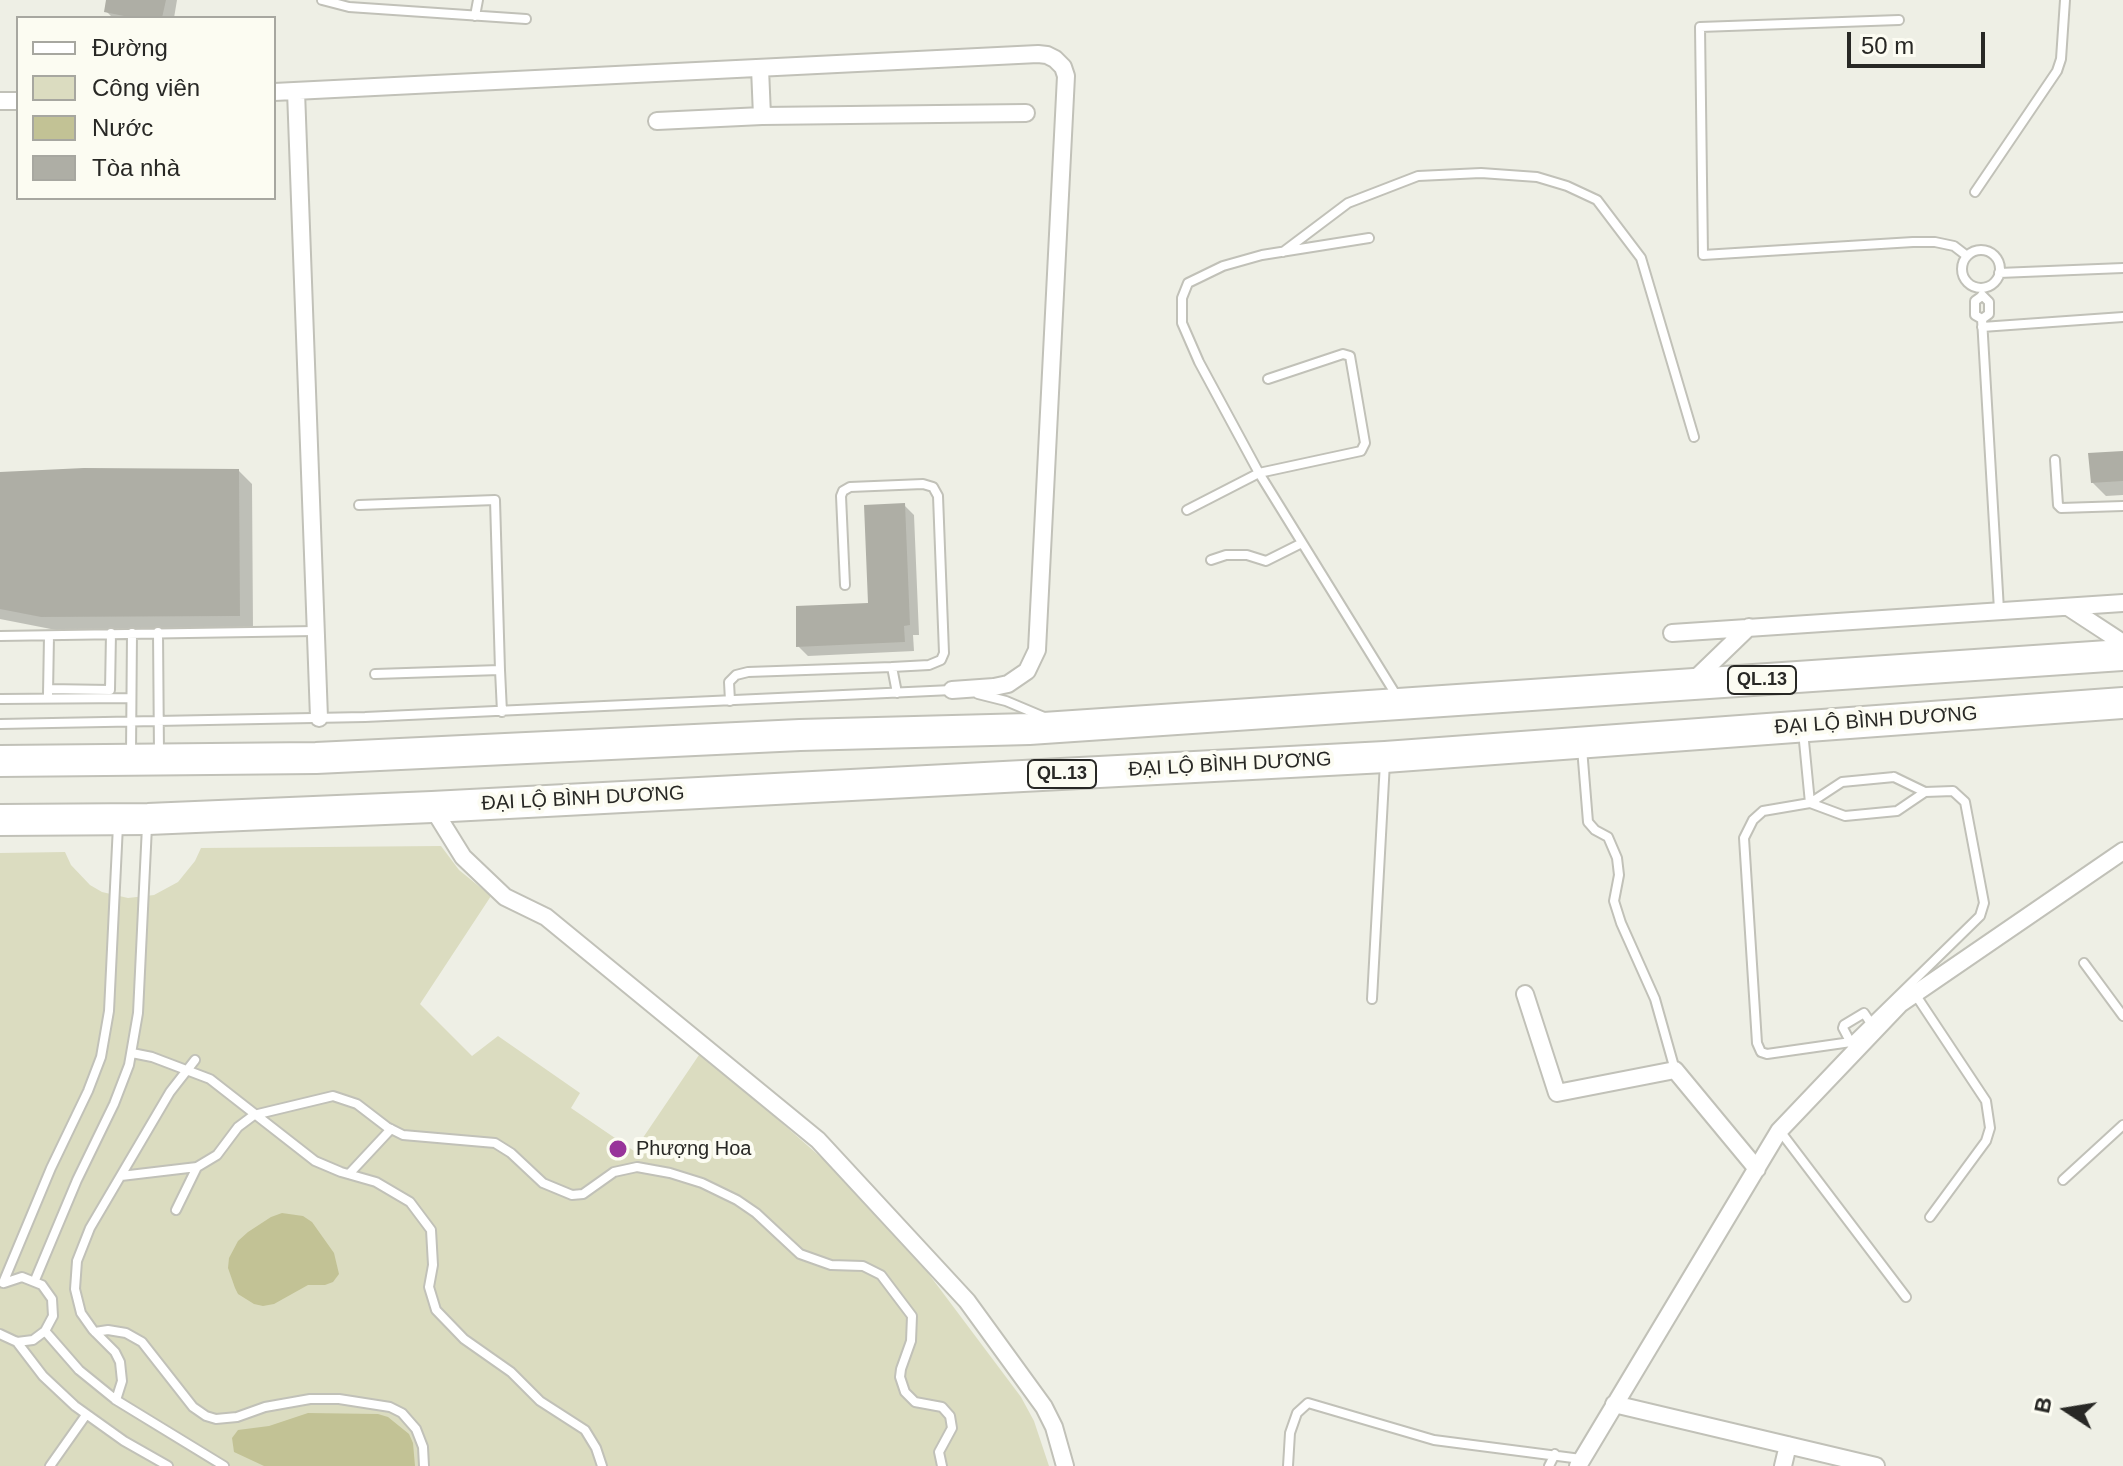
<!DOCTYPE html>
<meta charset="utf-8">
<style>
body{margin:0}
#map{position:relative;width:2123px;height:1466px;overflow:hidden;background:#eeefe5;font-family:Helvetica,sans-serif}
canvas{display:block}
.legend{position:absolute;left:16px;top:16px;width:260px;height:184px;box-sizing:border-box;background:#fcfcf2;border:2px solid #a7a7a0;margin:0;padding:10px 14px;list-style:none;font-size:24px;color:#282825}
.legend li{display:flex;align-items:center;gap:16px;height:40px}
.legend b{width:40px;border:2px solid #a7a7a0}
.north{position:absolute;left:2027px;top:1370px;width:80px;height:80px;-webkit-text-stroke:6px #fcfcf2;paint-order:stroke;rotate:282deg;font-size:22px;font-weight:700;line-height:32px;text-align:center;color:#282825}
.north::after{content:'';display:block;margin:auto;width:28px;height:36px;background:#282825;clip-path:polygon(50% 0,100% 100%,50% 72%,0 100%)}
.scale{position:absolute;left:1847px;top:32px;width:138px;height:36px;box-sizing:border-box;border:4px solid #282825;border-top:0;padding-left:10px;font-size:24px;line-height:28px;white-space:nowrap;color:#282825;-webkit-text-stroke:6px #fcfcf2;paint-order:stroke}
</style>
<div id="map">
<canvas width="2123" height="1466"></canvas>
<ul class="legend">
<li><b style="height:10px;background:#fff"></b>Đường</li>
<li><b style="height:22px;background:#dbdcc0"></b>Công viên</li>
<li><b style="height:22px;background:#c2c295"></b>Nước</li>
<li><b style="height:22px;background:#aeaea5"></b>Tòa nhà</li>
</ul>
<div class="north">B</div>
<div class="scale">50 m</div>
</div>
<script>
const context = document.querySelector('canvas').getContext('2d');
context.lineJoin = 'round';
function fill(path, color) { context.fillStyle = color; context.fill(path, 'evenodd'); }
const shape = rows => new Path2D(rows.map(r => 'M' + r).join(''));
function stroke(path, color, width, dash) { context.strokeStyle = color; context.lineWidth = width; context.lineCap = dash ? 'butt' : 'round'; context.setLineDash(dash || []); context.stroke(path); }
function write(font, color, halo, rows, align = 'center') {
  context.font = font + ' Helvetica,sans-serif'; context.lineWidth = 8; context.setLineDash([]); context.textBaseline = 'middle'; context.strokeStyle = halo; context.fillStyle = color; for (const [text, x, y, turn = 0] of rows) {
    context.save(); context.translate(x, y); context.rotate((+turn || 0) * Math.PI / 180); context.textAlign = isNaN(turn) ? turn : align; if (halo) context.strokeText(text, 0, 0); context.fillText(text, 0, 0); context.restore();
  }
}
fill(shape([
 [441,846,459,870,491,896,420,1004,472,1056,498,1036,580,1093,571,1108,634,1151,701,1052,824,1160,928,1273,1021,1397,1034,1421,1049,1466,0,1466,0,853,65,852,71,865,90,885,102,892,128,898,154,895,178,882,195,861,201,848]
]), '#dbdcc0');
fill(shape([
 [282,1213,303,1216,312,1222,334,1253,339,1274,333,1282,325,1285,308,1285,274,1304,263,1306,254,1304,238,1294,235,1288,228,1268,229,1258,238,1241,248,1232,271,1217],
 [308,1413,378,1414,388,1417,409,1434,413,1443,415,1466,264,1466,234,1452,232,1438,238,1430,269,1426]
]), '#c2c295');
fill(shape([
 [109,0,177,0,174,18,113,18,106,11],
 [2123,453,2123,495,2106,496,2092,482],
 [239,471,252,484,253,629,56,630,0,619,0,474],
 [904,505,914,515,919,635,913,635,914,651,808,656,798,646,870,604]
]), '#0003');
fill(shape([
 [106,0,166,0,162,18,134,18,104,12],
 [2123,451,2123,481,2091,483,2088,453],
 [84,468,239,469,240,616,41,617,0,609,0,472],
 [905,503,910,625,904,626,905,642,796,647,796,606,868,603,864,505]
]), '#aeaea5');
const lane = shape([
 [322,0,349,7,526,19],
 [475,16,478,0],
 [1899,20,1700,27,1703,255,1913,242,1935,242,1954,246,1967,256],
 [1975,192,2057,71,2061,59,2065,0],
 [1369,238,1262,255,1223,266,1188,283,1182,298,1182,323,1199,362,1259,473,1398,698],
 '1962 269a19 19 0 1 1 38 0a19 19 0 1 1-38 0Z',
 [1283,252,1348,203,1418,176,1481,173,1537,177,1567,186,1597,200,1641,258,1694,437],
 [1999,273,2123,268],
 [1982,296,1975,301,1975,315,1982,319,1999,610],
 [1982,319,1989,314,1989,302,1982,295],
 [1982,327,2123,317],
 [2055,460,2058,505,2061,508,2123,506],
 [359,505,495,500,500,670,375,674],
 [1187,510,1259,473,1361,451,1365,443,1350,356,1343,354,1268,379],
 [1211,560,1226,555,1247,555,1266,561,1302,543],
 [845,585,841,496,843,491,850,487,923,484,933,487,938,496,944,653,941,660,929,665,892,667],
 [158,632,159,754],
 [0,636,315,631],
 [500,670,502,712],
 [48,689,110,690,111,633],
 [48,694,49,636],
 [978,694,1006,701,1044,717],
 [0,699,131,698],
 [730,701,729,682,736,675,748,672,892,667,897,693],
 [0,724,365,717,952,690],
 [1803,731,1810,803,1763,811,1753,820,1744,838,1757,1043,1761,1052,1767,1054,1851,1042,1980,916,1984,903,1965,802,1953,791,1925,792],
 [1582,748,1588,822,1595,830,1608,837,1617,858,1619,875,1614,901,1621,923,1655,999,1675,1070],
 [131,752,132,633],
 [1894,777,1925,792,1897,811,1845,816,1810,803,1842,782,1894,777],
 [2084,963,2123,1016],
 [1915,994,1986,1101,1990,1128,1986,1141,1930,1217],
 [1372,999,1385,762],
 [1853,1047,1843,1028,1844,1025,1864,1013,1872,1025],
 [132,1053,152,1057,210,1079,315,1161,341,1172,376,1182,410,1202,431,1230,433,1265,429,1287,436,1310,464,1339,511,1372,540,1401,585,1430,596,1448,602,1466],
 [1780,1131,1906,1297],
 [349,1174,391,1129],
 [121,1176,197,1167,217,1155,238,1127,254,1115,333,1096,357,1104,387,1127,403,1135,495,1143,511,1153,543,1183,572,1195,583,1194,614,1172,637,1167,670,1173,702,1183,737,1200,756,1213,800,1254,831,1265,863,1266,881,1275,912,1316,911,1341,901,1369,900,1377,905,1392,915,1402,942,1407,950,1416,952,1428,939,1452,942,1466],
 [2063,1180,2123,1125],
 [176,1210,197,1167],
 [35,1280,77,1180,114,1104,129,1065,138,1013,147,826],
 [3,1283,51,1168,88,1091,101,1057,109,1011,118,825],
 [45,1331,79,1370,116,1400,224,1466],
 [95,1332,108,1330,126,1333,142,1342,193,1407,206,1416,216,1419,237,1417,265,1407,310,1399,339,1399,390,1407,402,1413,416,1429,423,1447,424,1466],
 [0,1334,17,1342,33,1340,45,1331,53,1316,52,1299,42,1285,22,1277,4,1283],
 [17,1342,43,1376,75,1406,124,1441,168,1466],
 [116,1400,122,1381,120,1362,115,1352,93,1330,81,1313,75,1289,77,1261,90,1228,170,1092,195,1060],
 [50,1466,86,1415],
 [1288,1466,1290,1433,1297,1413,1308,1403,1434,1440,1581,1459],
 [1549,1466,1555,1454]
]);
const street = shape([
 [760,68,762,116],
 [296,91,319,718],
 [274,92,1038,54,1047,55,1055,59,1063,67,1066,76,1037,650,1027,671,1008,684,994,687,952,690],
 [0,101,18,101],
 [657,121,762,116,1026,113],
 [2068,607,2123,643],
 [1672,633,2123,603],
 [1692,682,1749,627],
 [432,807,463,857,505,897,546,917,818,1140,967,1301,1044,1407,1054,1427,1065,1466],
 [1525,994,1557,1093,1675,1070,1757,1169],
 [1614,1404,1876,1466],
 [1578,1466,1779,1131,1900,1004,2123,851],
 [1783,1466,1788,1445]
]);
const highway = shape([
 [0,761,316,758,800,735,1029,729,2123,655],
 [0,820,148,819,432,807,1385,757,2123,703]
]);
stroke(lane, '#c1c1b8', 12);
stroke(street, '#c1c1b8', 20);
stroke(highway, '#c1c1b8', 34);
stroke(lane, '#fff', 8);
stroke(street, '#fff', 16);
stroke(highway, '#fff', 30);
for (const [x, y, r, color] of [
 [618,1149,10,"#98349a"]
]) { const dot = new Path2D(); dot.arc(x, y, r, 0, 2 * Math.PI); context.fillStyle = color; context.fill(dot); stroke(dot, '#fcfcf2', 3); }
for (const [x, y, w] of [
 [1762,680,68],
 [1062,774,68]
]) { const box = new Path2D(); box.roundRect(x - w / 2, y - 14, w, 28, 6); context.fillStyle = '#fcfcf2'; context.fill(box); stroke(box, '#282825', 2); }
write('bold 18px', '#282825', null, [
 ["QL.13",1762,680],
 ["QL.13",1062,774]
]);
write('20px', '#282825', '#fcfcf2', [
 ["ĐẠI LỘ BÌNH DƯƠNG",1876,721,-4],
 ["ĐẠI LỘ BÌNH DƯƠNG",1230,765,-3],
 ["ĐẠI LỘ BÌNH DƯƠNG",583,799,-3]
]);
write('20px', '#282825', '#fcfcf2', [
 ["Phượng Hoa",636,1149]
], 'left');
</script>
